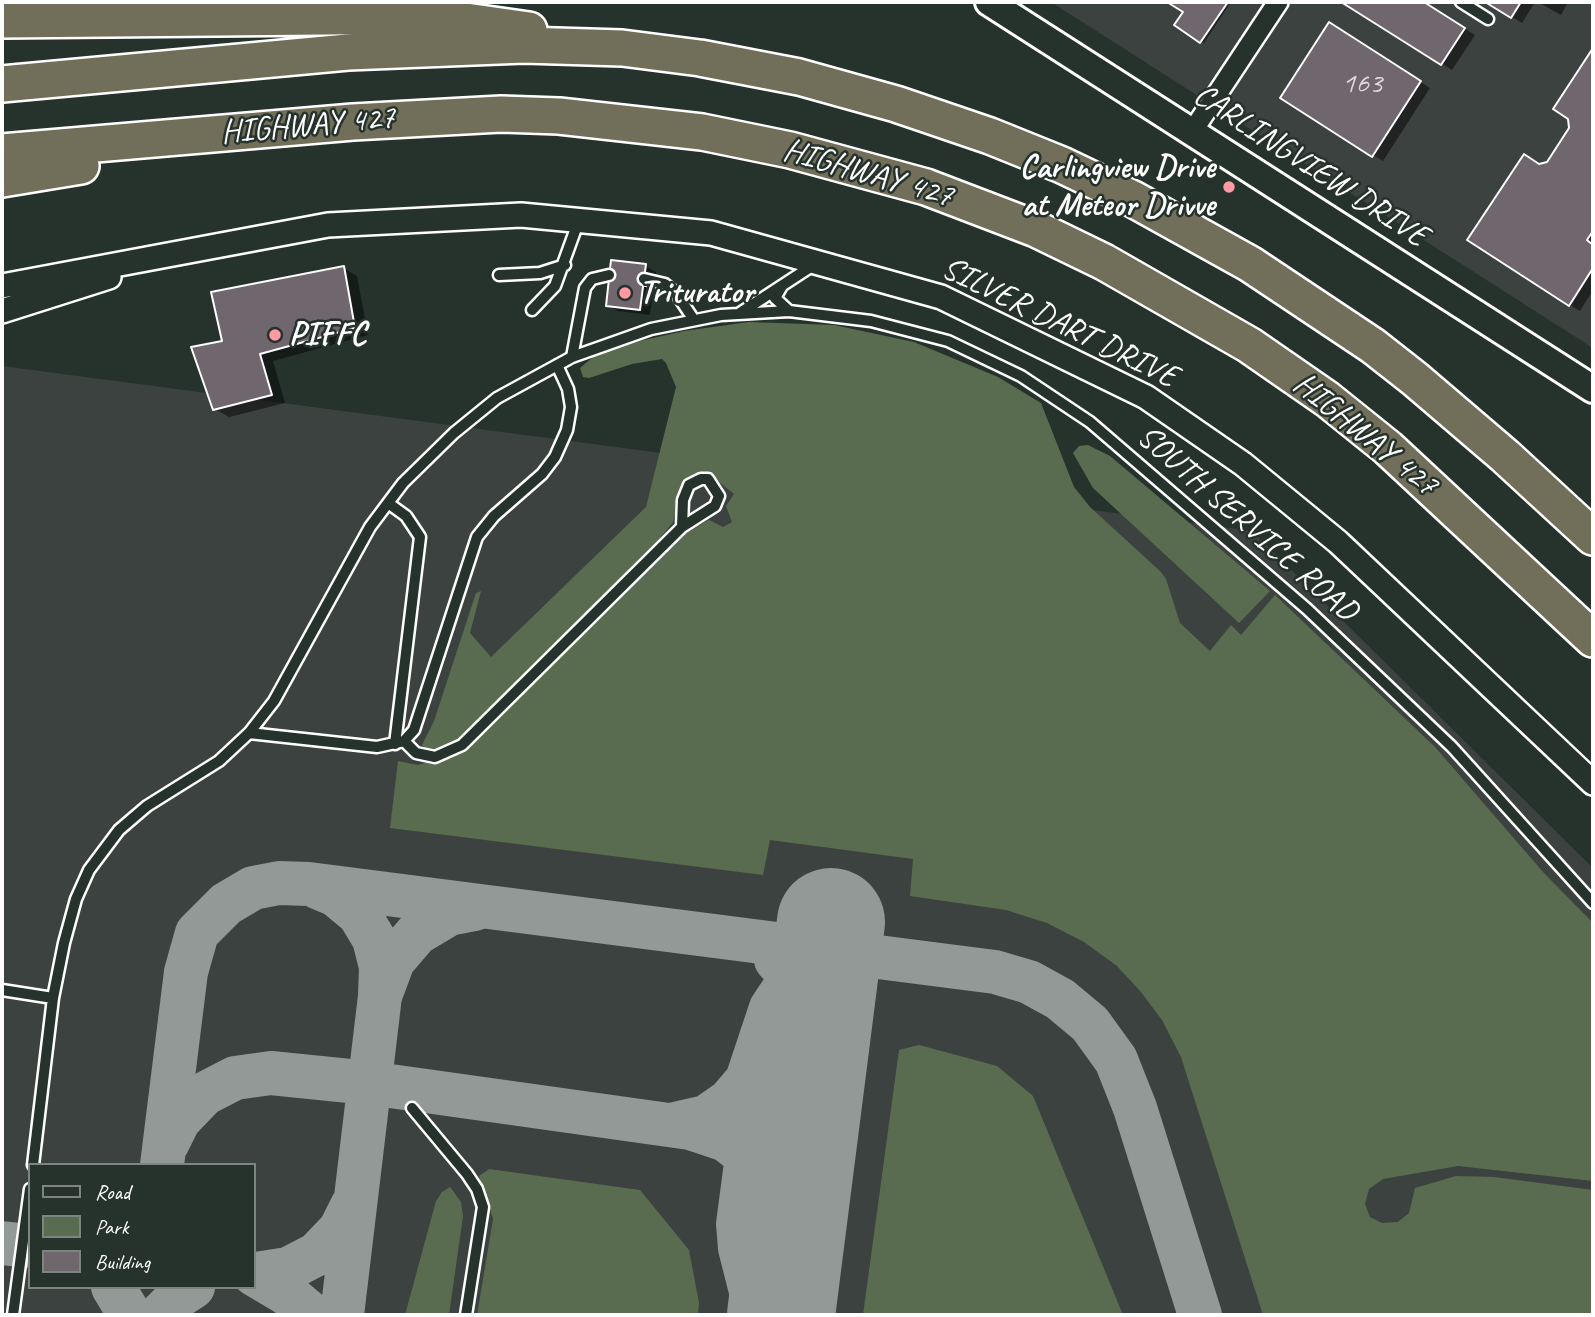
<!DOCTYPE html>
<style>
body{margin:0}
#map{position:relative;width:1595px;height:1317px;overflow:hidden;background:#26332d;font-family:Caveat,sans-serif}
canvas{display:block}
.frame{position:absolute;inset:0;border:4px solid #fff;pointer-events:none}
.legend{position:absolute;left:28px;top:1163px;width:228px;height:126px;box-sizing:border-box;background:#26332d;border:2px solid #7d8581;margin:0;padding:9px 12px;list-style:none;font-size:21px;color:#fff}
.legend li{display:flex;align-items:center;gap:14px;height:35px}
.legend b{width:35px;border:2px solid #7d8581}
</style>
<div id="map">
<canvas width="1595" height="1317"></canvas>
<div class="frame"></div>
<ul class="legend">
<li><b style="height:9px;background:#26332d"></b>Road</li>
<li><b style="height:19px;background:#5a6c4f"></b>Park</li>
<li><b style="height:19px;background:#70666d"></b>Building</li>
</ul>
</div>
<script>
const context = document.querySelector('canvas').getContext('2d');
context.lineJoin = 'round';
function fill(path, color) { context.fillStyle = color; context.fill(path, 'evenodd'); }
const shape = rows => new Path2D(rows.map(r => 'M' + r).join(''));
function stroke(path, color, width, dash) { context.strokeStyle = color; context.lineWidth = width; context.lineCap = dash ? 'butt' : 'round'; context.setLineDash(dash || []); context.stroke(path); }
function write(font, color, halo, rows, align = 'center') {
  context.font = font + ' Caveat,sans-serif'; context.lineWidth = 5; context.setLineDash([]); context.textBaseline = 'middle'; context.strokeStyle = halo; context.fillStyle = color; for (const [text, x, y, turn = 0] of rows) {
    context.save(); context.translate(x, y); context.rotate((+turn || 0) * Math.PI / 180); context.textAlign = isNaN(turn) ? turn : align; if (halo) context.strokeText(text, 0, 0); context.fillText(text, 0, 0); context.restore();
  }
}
fill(shape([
 [1051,2,1593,2,1593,348],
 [2,366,1252,531,1593,868,1593,1315,2,1315],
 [30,1165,254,1165,254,1287,30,1287]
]), '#3c4240');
fill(shape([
 [749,322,834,325,914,342,998,377,1041,403,1074,487,1090,507,1161,572,1166,579,1180,623,1210,651,1231,625,1241,635,1275,595,1435,747,1543,872,1593,923,1593,1181,1458,1166,1383,1179,1369,1189,1365,1204,1370,1217,1382,1223,1398,1222,1409,1213,1415,1188,1456,1176,1494,1177,1593,1190,1593,1315,1263,1315,1181,1057,1162,1020,1141,992,1117,966,1084,942,1047,923,1006,910,910,896,913,859,770,840,763,875,390,828,398,761,418,765,459,752,676,539,709,520,723,527,732,522,726,506,734,494,712,476,690,477,681,484,673,522,652,548,461,741,439,750,426,751,422,745,434,721,476,593,481,591,470,633,491,657,646,507,676,387,666,363,662,359,632,364,589,378,583,377,580,368,593,357,640,341,684,331],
 [1088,445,1110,456,1270,591,1239,623,1093,488,1073,453,1079,446],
 [919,1045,997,1066,1033,1096,1123,1315,863,1315,899,1050],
 [489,1169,640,1190,689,1250,699,1303,698,1315,477,1315,493,1219,479,1176],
 [450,1187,461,1202,463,1216,449,1315,405,1315,436,1201,442,1192]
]), '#5a6c4f');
fill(shape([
 [1170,2,1231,2,1204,43,1177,25,1185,12],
 [1344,2,1422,2,1475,35,1452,70],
 [1488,2,1535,2,1522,23],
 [1538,2,1568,2,1561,15],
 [1340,30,1430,88,1383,161,1373,155],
 [1593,51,1593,290,1580,311,1570,305,1540,165,1548,163,1570,129,1569,118,1555,109],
 [645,266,656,272,650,315,618,311,608,305],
 [343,268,357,276,368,335,273,361,285,403,229,417,215,409,224,343]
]), '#0007');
stroke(shape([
 [317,887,336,895,359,914,374,939,381,967,380,995],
 [776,960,802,989,818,1032],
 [671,1125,706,1117,729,1101,747,1080,771,1008,783,990,813,968,855,956],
 [167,1144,179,1120,204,1094,235,1078,271,1073,369,1083,690,1128,726,1140,756,1163,774,1191,783,1215,788,1262],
 [162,1165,186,972,197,933,226,904,253,888,279,883,309,884,995,972,1029,982,1060,999,1090,1024,1116,1060,1135,1108,1200,1315],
 [2,1243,30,1246],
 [254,1274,286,1293,312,1315],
 [256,1274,288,1269,317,1254,340,1230,352,1206],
 [113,1287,130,1315],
 [160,1315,179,1296,193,1287],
 [342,1315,380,996,393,961,417,933,449,914,475,909],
 [757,1315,740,1248,738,1224,763,1034]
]), '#929996', 44);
stroke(shape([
 [781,1315,831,922]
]), '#929996', 108);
const building = shape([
 [1167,2,1228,2,1200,43,1174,25,1183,12,1167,2],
 [1341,2,1424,2,1465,28,1441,65,1341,2],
 [1485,2,1521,2,1511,18,1485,2],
 [1329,22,1421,81,1372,157,1280,98,1329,22],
 [1593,48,1593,231,1587,240,1593,245,1593,268,1569,306,1467,240,1524,154,1539,164,1547,162,1569,128,1568,119,1553,109,1593,48],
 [611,260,646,264,640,310,606,306,611,260],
 [344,266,355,328,260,354,272,395,213,410,191,347,222,341,211,292,344,266]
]);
fill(building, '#70666d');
stroke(building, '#fff', 2);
const service = shape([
 [1461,2,1488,19],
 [499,275,540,273,565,265],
 [644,279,665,284,676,293,694,320],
 [782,286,775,298,789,311],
 [532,310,555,286,579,220],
 [740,313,815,264],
 [572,357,585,288,592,279,609,275],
 [388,503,406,516,420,537,395,744],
 [249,733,377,747,404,741,414,730,477,537,494,516,542,474,555,457,567,430,571,407,568,389,557,365],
 [404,741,416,753,435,757,462,745,682,527,715,506,719,496,708,479,701,479,689,485,683,500,682,527],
 [2,990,53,998],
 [412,1108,467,1174,477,1189,483,1207,466,1315],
 [33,1165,53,998,64,943,76,899,89,870,119,830,147,806,219,761,249,733,274,701,370,527,403,483,454,433,497,398,572,357,651,329,721,315,789,311,871,321,948,341,1021,376,1090,422,1307,609,1452,747,1593,903],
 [13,1315,30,1189]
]);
const minor = shape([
 [1192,132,1278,2]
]);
const tertiary = shape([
 [2,286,328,225,521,215,711,233,941,297,1146,397,1243,464,1338,542,1593,783],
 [2,311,109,277]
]);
const secondary = shape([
 [989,2,1593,389]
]);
const motorway = shape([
 [2,20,430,16,529,30],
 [2,84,348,52,524,45,622,48,700,58,799,77,896,104,990,136,1062,165,1133,199,1250,264,1373,346,1415,379,1505,456,1593,537],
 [2,152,353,122,501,114,559,116,702,132,790,150,926,187,1036,229,1104,262,1249,345,1327,399,1388,448,1593,639],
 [2,179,81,166]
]);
stroke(service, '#fff', 15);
stroke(minor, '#fff', 24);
stroke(tertiary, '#fff', 28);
stroke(secondary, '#fff', 32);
stroke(motorway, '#fff', 40);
stroke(service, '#26332d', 10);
stroke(minor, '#26332d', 19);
stroke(tertiary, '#26332d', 23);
stroke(secondary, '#26332d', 26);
stroke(motorway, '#716e59', 35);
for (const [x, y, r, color] of [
 [1229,187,7,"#ff9aa2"],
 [625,293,7,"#ff9aa2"],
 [275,335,7,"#ff9aa2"]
]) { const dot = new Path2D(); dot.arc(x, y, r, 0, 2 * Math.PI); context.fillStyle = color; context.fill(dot); stroke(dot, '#26332d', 2.5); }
write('30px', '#dbd9da', null, [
 ["163",1362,84]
]);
write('33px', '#fff', '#26332d', [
 ["HIGHWAY 427",308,126,-5],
 ["CARLINGVIEW DRIVE",1310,166,33],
 ["HIGHWAY 427",868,174,16],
 ["SILVER DART DRIVE",1059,323,26],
 ["HIGHWAY 427",1365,435,39],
 ["SOUTH SERVICE ROAD",1247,524,41]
]);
write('bold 33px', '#fff', '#26332d', [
 ["Carlingview Drive",1215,168,"right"],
 ["at Meteor Drivve",1215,206,"right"],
 ["Triturator",639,293],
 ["PIFFC",289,335]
], 'left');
</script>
